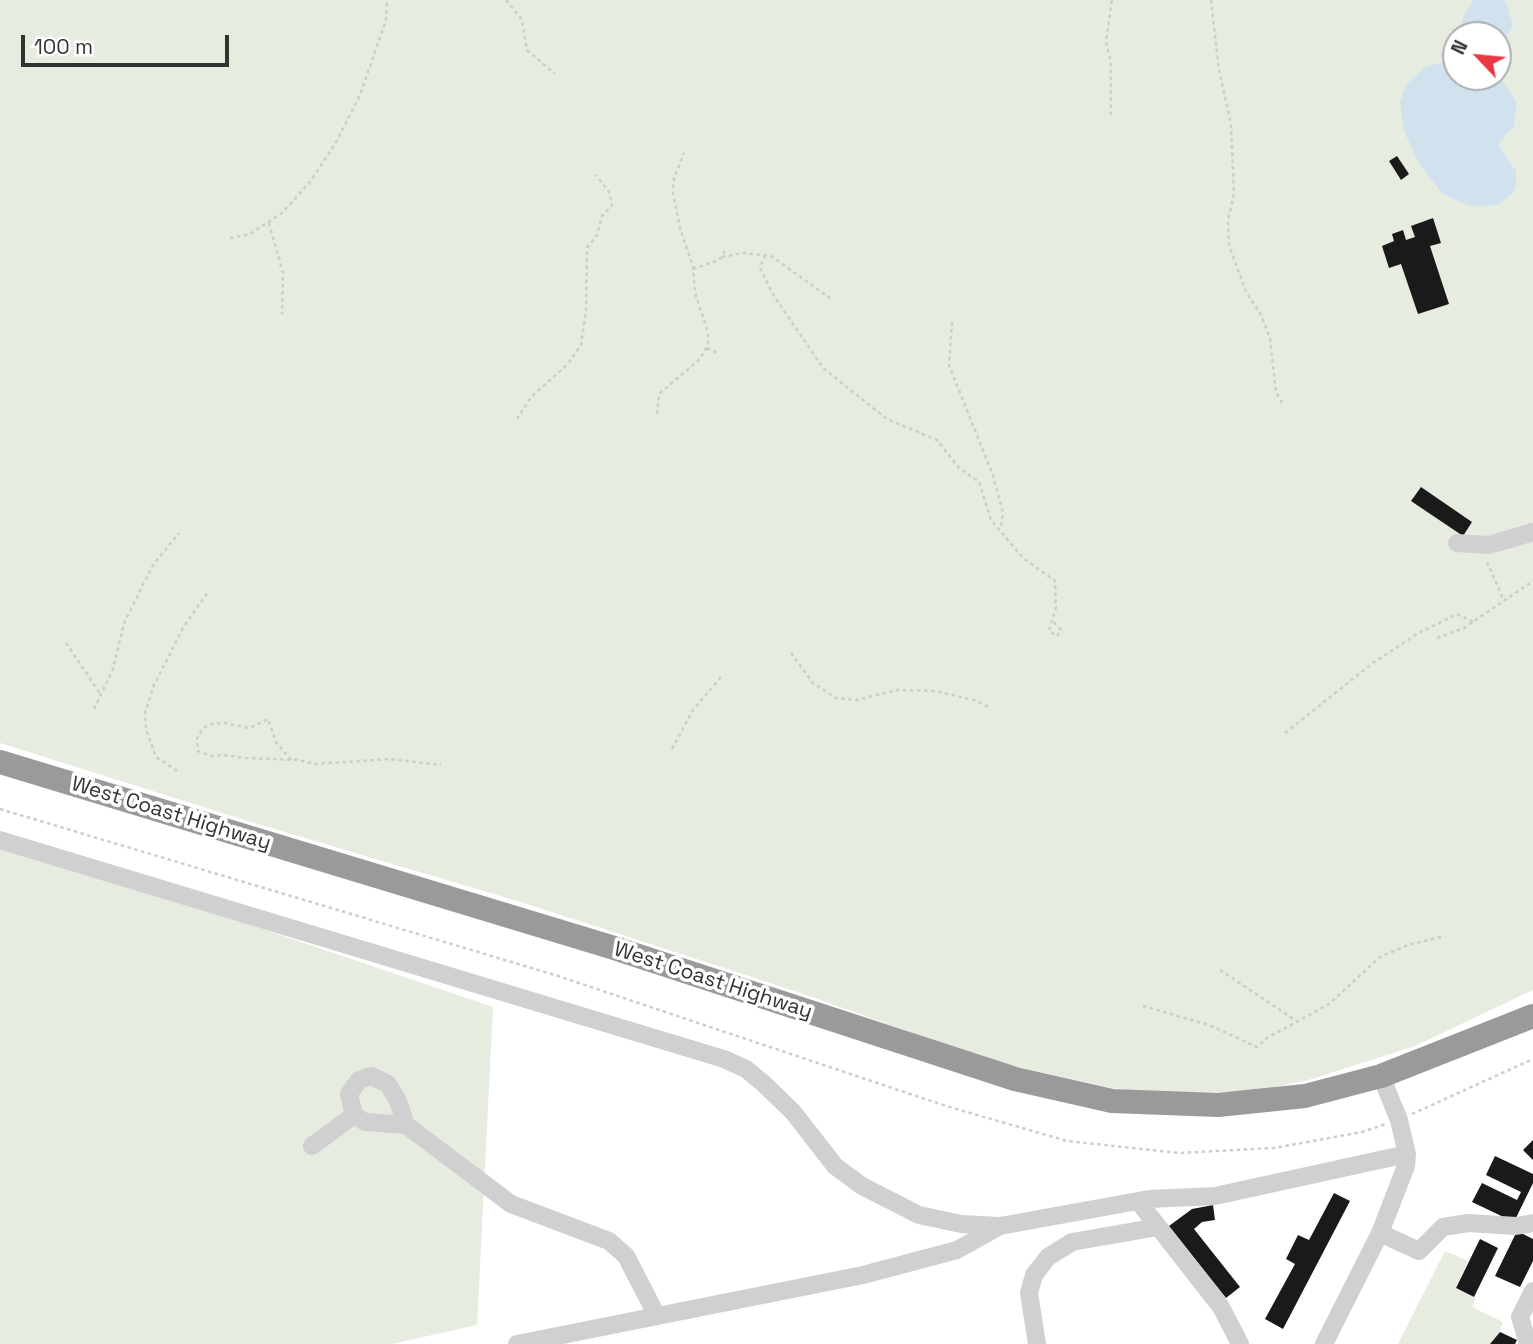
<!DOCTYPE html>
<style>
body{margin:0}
#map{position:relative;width:1533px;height:1344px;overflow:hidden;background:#fff;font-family:"Space Grotesk",sans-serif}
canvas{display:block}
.north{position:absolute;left:1442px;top:21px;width:70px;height:70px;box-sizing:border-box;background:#fff;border:2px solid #adadad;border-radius:50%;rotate:296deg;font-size:19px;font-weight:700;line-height:28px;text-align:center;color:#333}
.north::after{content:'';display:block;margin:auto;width:24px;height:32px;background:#e63946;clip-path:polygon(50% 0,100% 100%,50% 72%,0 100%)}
.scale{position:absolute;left:21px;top:35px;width:208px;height:32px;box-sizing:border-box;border:4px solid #333;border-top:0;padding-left:9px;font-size:21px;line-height:24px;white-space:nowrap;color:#333;-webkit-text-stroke:5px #fff;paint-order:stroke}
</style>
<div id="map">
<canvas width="1533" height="1344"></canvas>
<div class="north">N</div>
<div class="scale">100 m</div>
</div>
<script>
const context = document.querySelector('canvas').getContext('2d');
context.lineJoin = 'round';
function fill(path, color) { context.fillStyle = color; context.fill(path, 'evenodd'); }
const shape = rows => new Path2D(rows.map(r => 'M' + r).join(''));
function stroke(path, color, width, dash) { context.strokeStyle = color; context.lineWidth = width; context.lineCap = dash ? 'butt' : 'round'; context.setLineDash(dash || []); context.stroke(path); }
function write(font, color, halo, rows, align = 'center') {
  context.font = font + ' "Space Grotesk",sans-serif'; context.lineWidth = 7; context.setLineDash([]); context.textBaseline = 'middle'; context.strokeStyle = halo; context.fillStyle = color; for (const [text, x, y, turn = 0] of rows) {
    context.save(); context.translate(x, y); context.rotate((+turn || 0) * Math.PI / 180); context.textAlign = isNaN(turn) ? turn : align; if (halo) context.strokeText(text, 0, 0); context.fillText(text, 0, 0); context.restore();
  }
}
fill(shape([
 [0,0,1533,0,1533,990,1415,1046,1312,1079,1262,1090,1210,1093,1162,1094,1111,1088,992,1061,798,992,524,903,251,822,0,743],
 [1456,35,1498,35,1498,77,1456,77],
 [0,840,493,1007,477,1325,392,1344,0,1344],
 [1445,1251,1468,1261,1455,1288,1476,1299,1472,1307,1503,1322,1496,1339,1490,1344,1398,1344]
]), '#e6ecdf');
fill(shape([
 [1474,0,1504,0,1507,5,1513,27,1498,48,1498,35,1463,35,1461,31,1463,17],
 [1456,59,1456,77,1498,77,1498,73,1517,103,1514,126,1500,141,1499,146,1516,171,1516,186,1513,193,1497,205,1469,206,1442,193,1420,165,1404,131,1400,102,1406,85,1425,67]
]), '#cfe2ee');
fill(shape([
 [1397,156,1409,174,1401,180,1389,161],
 [1433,218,1441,243,1430,246,1449,304,1418,314,1401,264,1389,268,1382,246,1394,241,1392,234,1403,230,1406,240,1415,237,1411,226],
 [1421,487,1472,522,1463,536,1411,501],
 [1533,1140,1533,1160,1523,1150],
 [1495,1156,1533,1174,1533,1183,1514,1222,1472,1202,1482,1183,1517,1200,1521,1192,1486,1175],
 [1334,1193,1350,1201,1283,1329,1265,1319,1295,1264,1286,1259,1298,1235,1309,1240],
 [1213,1205,1215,1220,1202,1222,1194,1229,1240,1287,1226,1298,1169,1226,1192,1209],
 [1517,1231,1533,1239,1533,1261,1520,1287,1495,1276],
 [1480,1239,1498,1248,1474,1297,1456,1288],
 [1500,1332,1517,1340,1515,1344,1490,1344]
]), '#1a1a1a');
stroke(shape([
 [506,0,522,20,527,50,555,74],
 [1211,0,1219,70,1231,124,1234,194,1228,220,1229,246,1247,294,1260,313,1270,338,1276,392,1282,403],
 [1111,115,1111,62,1106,42,1112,0],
 [269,223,283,273,282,314],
 [230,238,250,234,282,213,310,182,335,144,360,95,386,20,387,0],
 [765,255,760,268,774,296,823,368,887,419,937,440,959,468,979,482,991,520,1023,558,1055,581,1056,607,1049,631,1057,636,1061,630,1053,621],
 [722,257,743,253,771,256,830,298],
 [693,269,719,260,727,248],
 [952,322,949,365,992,473,1003,512,1001,528],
 [707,348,717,353],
 [657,414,659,394,700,359,708,345,708,332,695,293,693,267,680,228,673,193,674,178,684,153],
 [517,419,531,397,568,364,581,345,586,310,587,248,597,235,602,216,612,205,609,192,596,175],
 [1487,562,1504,601],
 [1437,638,1464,628,1533,581],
 [66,643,101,695],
 [791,653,813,683,836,698,857,700,897,690,935,691,974,700,991,708],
 [94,709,113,669,124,623,153,565,179,533],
 [1285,733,1373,663,1417,634,1457,614,1474,622],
 [672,749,693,710,721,677],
 [291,760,276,742,268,719,249,728,225,723,211,724,203,728,197,739,198,751,212,756,223,755,246,758,298,760,315,764,389,759,441,765],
 [177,771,156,757,146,729,145,713,154,685,184,626,208,592],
 [0,809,555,975,946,1106,1067,1141,1179,1153,1274,1148,1362,1132,1386,1124],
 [1220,970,1298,1022],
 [1143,1006,1209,1025,1257,1047,1267,1038,1329,1004,1380,957,1408,945,1445,936],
 [1412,1114,1533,1059]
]), '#cdcdcd', 2.5, [3.5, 3.5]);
stroke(shape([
 [1457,543,1489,545,1533,532],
 [0,840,724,1059,746,1069,763,1083,793,1112,835,1166,862,1186,919,1215,961,1224,1000,1226,1149,1199,1215,1196,1407,1154],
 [406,1125,365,1122,354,1115,349,1094,359,1080,371,1076,388,1084,398,1101,406,1125,511,1204,609,1241,626,1256,657,1316],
 [312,1146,354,1115],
 [1138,1201,1221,1307,1240,1344],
 [1380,1233,1419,1251,1443,1227,1468,1223,1516,1226,1533,1223],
 [517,1344,863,1275,957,1250,1000,1226],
 [1037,1344,1029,1293,1034,1275,1048,1257,1072,1242,1158,1227],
 [1324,1344,1380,1233,1406,1166,1407,1154,1399,1120,1381,1076],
 [1528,1344,1520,1317,1533,1291]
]), '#d0d0d0', 18);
stroke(shape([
 [0,762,611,947,1015,1079,1112,1101,1218,1105,1305,1096,1381,1076,1533,1016]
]), '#9a9a9a', 24);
write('21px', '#333', '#fff', [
 ["West Coast Highway",171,814,17],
 ["West Coast Highway",713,981,18]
]);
</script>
